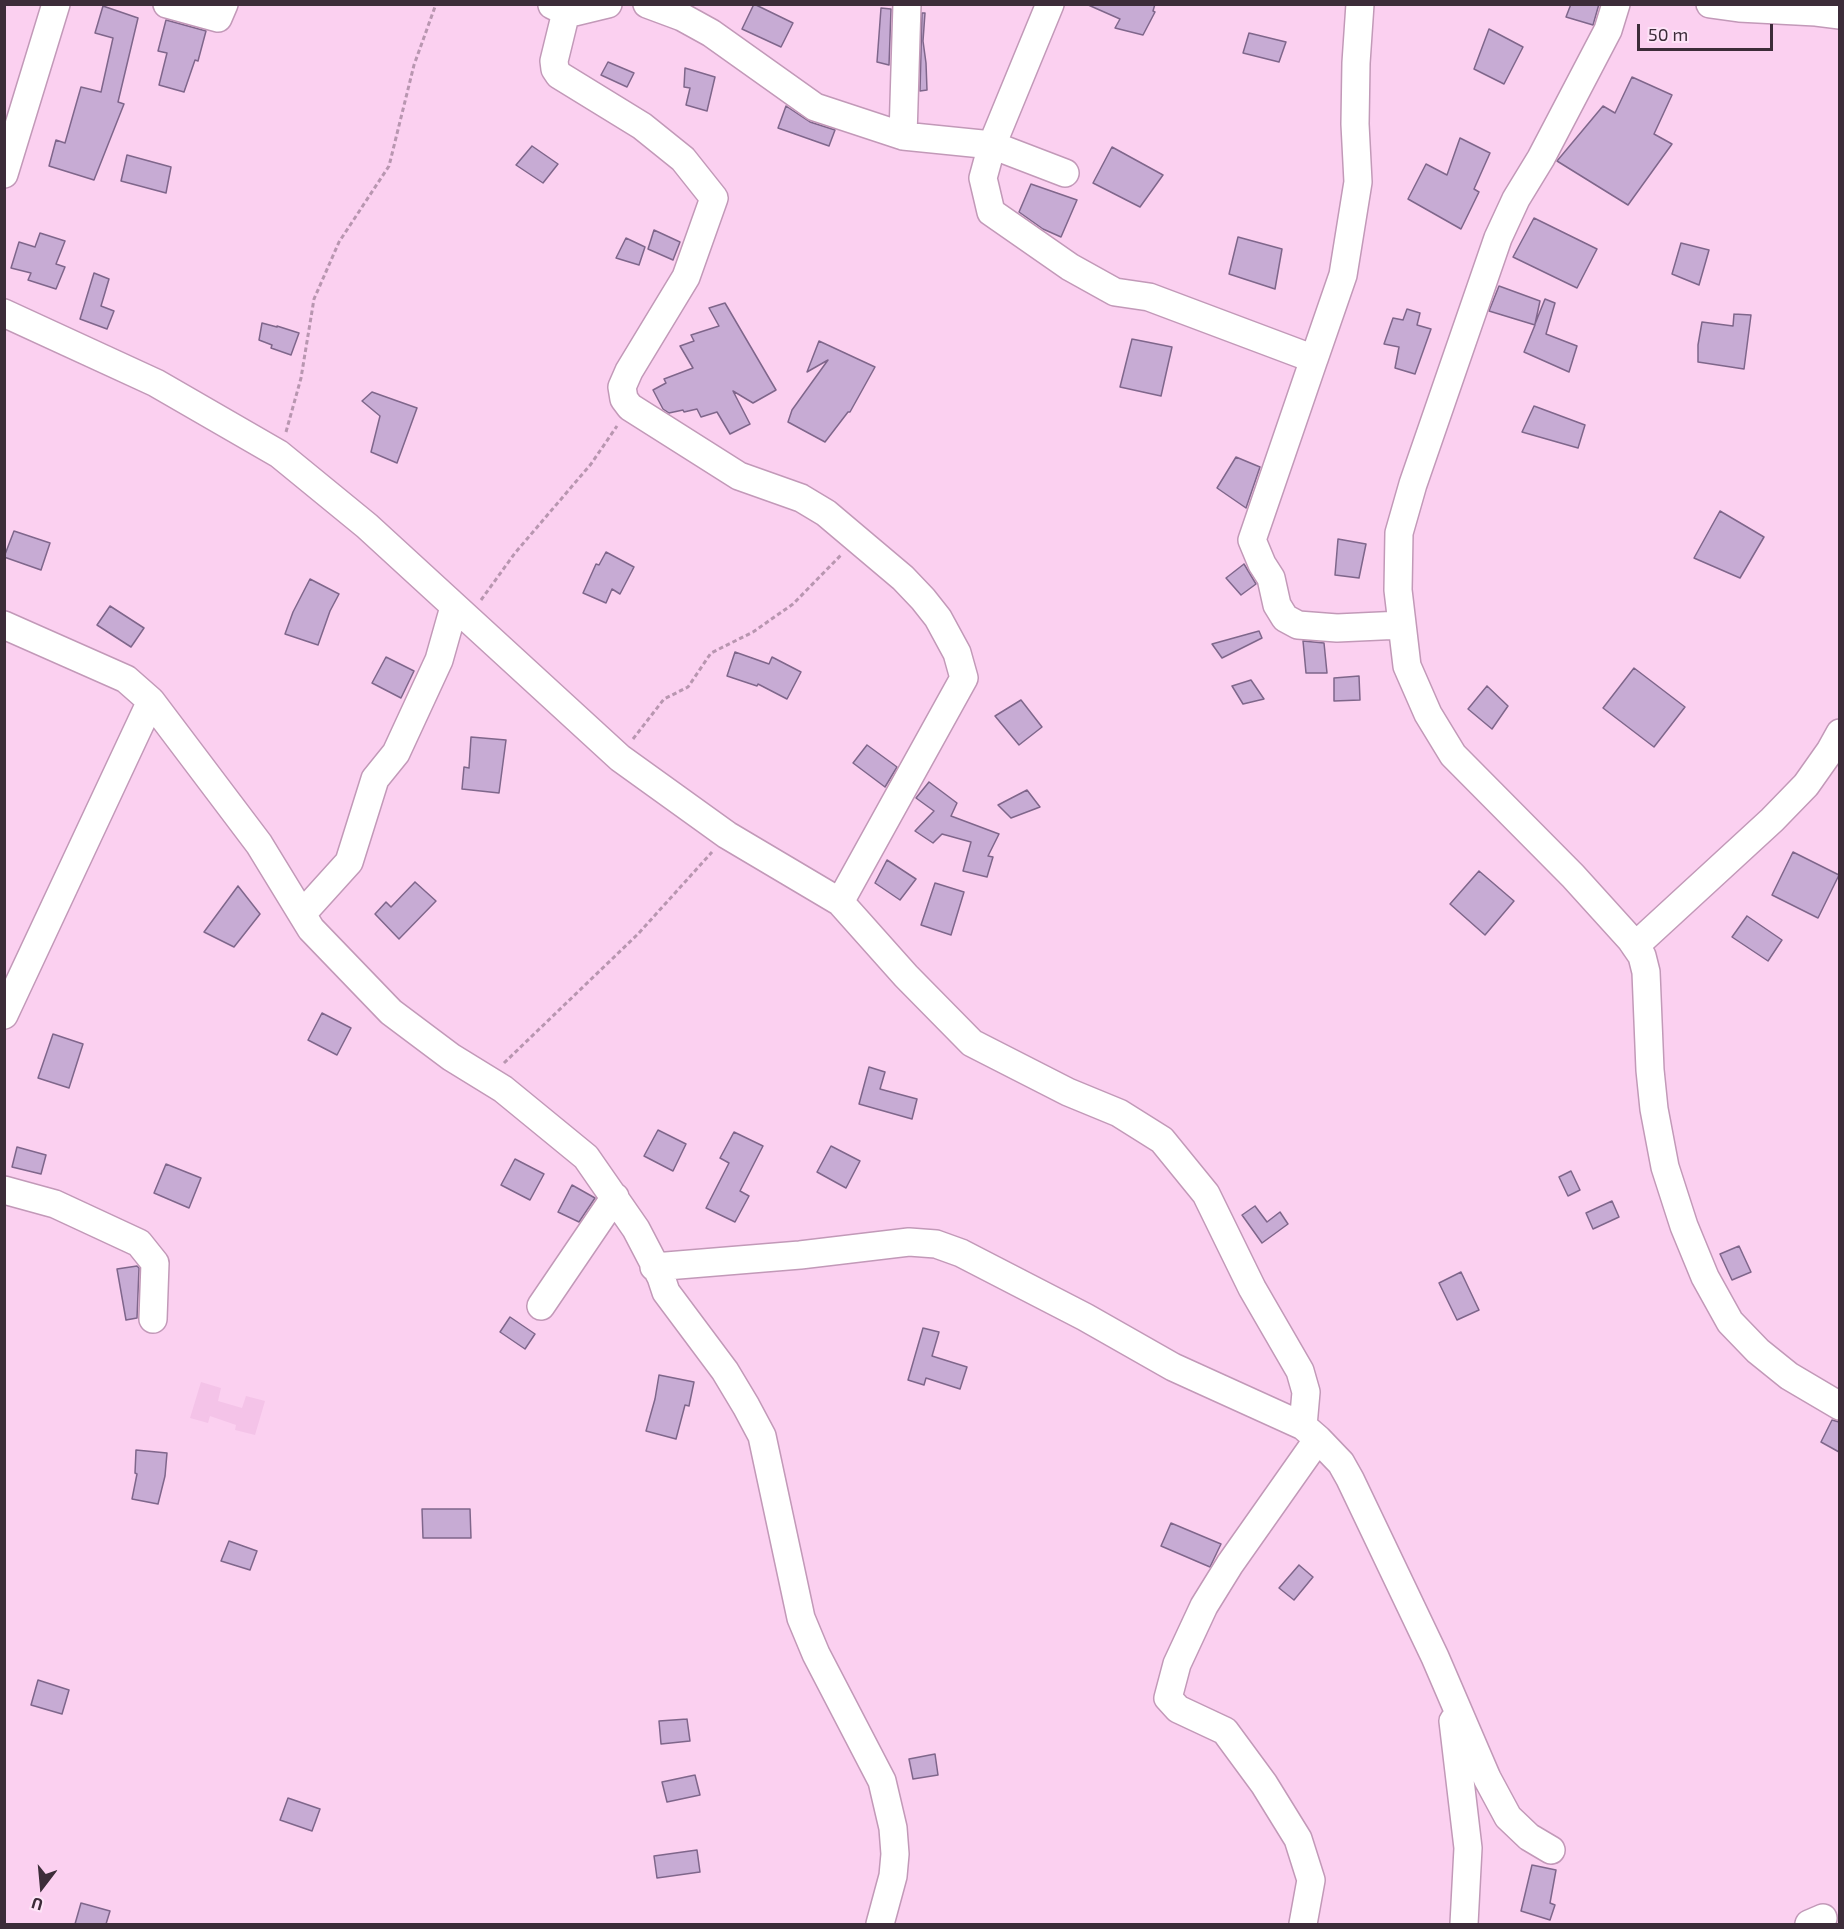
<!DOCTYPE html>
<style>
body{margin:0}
#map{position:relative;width:1844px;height:1929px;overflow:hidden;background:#fbd0f0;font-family:"Exo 2",sans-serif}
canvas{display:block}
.frame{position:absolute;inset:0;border:6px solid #3c2c39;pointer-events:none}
.north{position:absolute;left:12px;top:1857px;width:60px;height:60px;-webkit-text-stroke:4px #fde3f7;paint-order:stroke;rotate:196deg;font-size:16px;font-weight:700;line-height:24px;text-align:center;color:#3c2c39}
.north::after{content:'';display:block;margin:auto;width:21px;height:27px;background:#3c2c39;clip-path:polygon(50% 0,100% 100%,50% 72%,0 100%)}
.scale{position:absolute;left:1637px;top:24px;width:136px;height:27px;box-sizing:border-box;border:3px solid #3c2c39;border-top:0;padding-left:8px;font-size:18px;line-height:21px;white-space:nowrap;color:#3c2c39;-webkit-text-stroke:4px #fde3f7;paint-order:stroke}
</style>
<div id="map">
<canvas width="1844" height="1929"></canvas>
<div class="frame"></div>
<div class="north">U</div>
<div class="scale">50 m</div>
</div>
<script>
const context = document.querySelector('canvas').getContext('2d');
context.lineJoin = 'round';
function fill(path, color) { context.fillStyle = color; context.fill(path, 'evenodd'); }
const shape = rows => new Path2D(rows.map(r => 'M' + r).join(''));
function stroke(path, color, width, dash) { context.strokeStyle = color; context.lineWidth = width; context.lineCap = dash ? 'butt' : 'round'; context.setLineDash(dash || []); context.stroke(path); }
fill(shape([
 [201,1382,221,1388,218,1401,242,1408,246,1396,265,1401,255,1435,235,1430,236,1425,210,1416,208,1423,190,1418]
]), '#f4c3e8');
const building = shape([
 [754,4,793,23,781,47,742,29,754,4],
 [1086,4,1155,4,1153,11,1155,12,1143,35,1115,28,1120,19,1086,4],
 [1571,4,1599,4,1593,25,1566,17,1571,4],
 [103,6,138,18,118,102,124,104,94,180,49,166,56,140,65,143,81,87,101,92,113,38,95,33,103,6],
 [881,8,891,9,889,65,877,62,881,8],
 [922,13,925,13,923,41,926,63,927,90,920,91,922,13],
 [166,20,206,31,198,61,195,60,184,92,159,85,167,53,158,51,166,20],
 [1489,29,1523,47,1504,84,1474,69,1489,29],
 [1249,33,1286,42,1279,62,1243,53,1249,33],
 [608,62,634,73,627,87,601,75,608,62],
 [685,68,715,77,707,111,686,105,690,88,684,87,685,68],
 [1632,77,1672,95,1654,134,1672,144,1628,205,1557,161,1603,106,1615,113,1632,77],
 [786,106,810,122,835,130,829,146,778,128,786,106],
 [1460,138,1490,153,1474,189,1479,192,1461,229,1408,199,1426,164,1447,175,1460,138],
 [532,146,558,164,543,183,516,165,532,146],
 [1112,147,1163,175,1140,207,1093,183,1112,147],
 [127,155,171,167,166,193,121,181,127,155],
 [1031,184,1077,200,1061,237,1043,229,1019,212,1031,184],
 [1534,218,1597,249,1577,288,1513,257,1534,218],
 [654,230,680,242,673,260,648,249,654,230],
 [40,233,65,241,56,264,65,267,56,289,28,280,31,273,11,268,19,242,35,247,40,233],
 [1238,237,1282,249,1275,289,1229,274,1238,237],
 [626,238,645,247,639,265,616,258,626,238],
 [1681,243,1709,250,1699,285,1672,274,1681,243],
 [94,273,109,279,101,306,114,311,107,329,80,319,94,273],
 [1499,286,1540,301,1535,324,1545,299,1555,303,1546,334,1577,346,1569,372,1524,352,1535,325,1489,311,1499,286],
 [725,303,776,390,753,403,733,391,750,424,730,434,717,412,701,417,697,409,684,412,683,410,669,413,663,409,653,390,666,383,664,379,693,368,680,346,694,341,691,335,719,326,709,308,725,303],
 [1407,309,1420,313,1417,325,1431,329,1415,374,1395,368,1399,347,1384,344,1393,318,1403,320,1407,309],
 [1734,314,1751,315,1744,369,1698,362,1698,345,1702,322,1733,326,1734,314],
 [262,323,277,327,277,326,299,333,291,355,271,348,272,345,259,340,262,323],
 [1132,339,1172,347,1161,396,1120,387,1132,339],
 [819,341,875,367,850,412,848,412,825,442,788,422,792,410,828,360,807,372,819,341],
 [372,392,417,408,397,463,371,452,380,416,362,401,372,392],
 [1534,406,1585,425,1578,448,1522,432,1534,406],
 [1236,457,1260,467,1246,508,1217,488,1236,457],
 [1720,511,1764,537,1740,578,1694,558,1720,511],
 [14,531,50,543,41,570,4,557,14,531],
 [1338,539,1366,544,1359,578,1335,575,1338,539],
 [606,552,634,567,620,594,612,589,606,603,583,593,596,564,599,565,606,552],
 [1244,564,1256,584,1241,595,1226,578,1244,564],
 [310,579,339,594,330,611,318,645,285,634,293,612,310,579],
 [110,606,144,628,131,647,97,625,110,606],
 [1259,631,1262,638,1222,658,1212,644,1259,631],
 [1303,641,1324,643,1327,673,1306,673,1303,641],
 [735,652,769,664,772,657,801,672,787,699,758,684,757,686,727,676,735,652],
 [386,657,414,671,401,698,372,683,386,657],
 [1634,668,1685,707,1654,747,1603,708,1634,668],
 [1359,676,1360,700,1334,701,1334,678,1359,676],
 [1251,680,1264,699,1243,704,1232,686,1251,680],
 [1487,686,1508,706,1492,729,1468,709,1487,686],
 [1021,700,1042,727,1019,745,995,716,1021,700],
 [471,737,506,740,499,793,462,789,464,767,469,768,471,737],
 [867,745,897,767,885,787,853,763,867,745],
 [929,782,957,803,951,816,999,834,988,856,993,857,987,877,963,871,971,842,942,834,933,843,915,831,934,811,916,798,929,782],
 [1027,790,1040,807,1011,818,998,805,1027,790],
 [1793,852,1839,875,1818,918,1772,895,1793,852],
 [887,860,916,879,900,900,875,883,887,860],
 [1479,871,1514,901,1485,935,1450,904,1479,871],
 [415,882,436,901,399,939,375,914,386,902,391,907,415,882],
 [935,883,964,892,951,935,921,925,935,883],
 [238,886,260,914,234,947,204,932,238,886],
 [1747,916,1782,940,1768,961,1732,937,1747,916],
 [322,1013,351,1028,337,1055,308,1040,322,1013],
 [53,1034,83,1044,69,1088,38,1078,53,1034],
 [869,1067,885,1072,880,1089,917,1099,912,1119,859,1104,869,1067],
 [658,1130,686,1144,673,1171,644,1156,658,1130],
 [734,1132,763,1146,740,1191,749,1196,735,1222,706,1208,729,1163,720,1158,734,1132],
 [831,1146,860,1161,846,1188,817,1172,831,1146],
 [17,1147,46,1155,41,1174,12,1167,17,1147],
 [515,1159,544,1174,530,1200,501,1185,515,1159],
 [166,1164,201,1178,189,1208,154,1193,166,1164],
 [1571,1171,1580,1190,1568,1196,1559,1177,1571,1171],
 [572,1185,595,1198,579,1222,558,1212,572,1185],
 [1612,1201,1619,1217,1593,1229,1586,1213,1612,1201],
 [1255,1206,1267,1222,1280,1212,1288,1224,1262,1243,1242,1215,1255,1206],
 [1739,1246,1751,1272,1732,1280,1720,1254,1739,1246],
 [137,1266,139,1268,137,1318,126,1320,117,1269,137,1266],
 [1461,1272,1479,1310,1457,1320,1439,1283,1461,1272],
 [510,1317,535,1334,525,1349,500,1332,510,1317],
 [923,1328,939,1332,932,1356,967,1367,960,1389,926,1378,924,1385,908,1380,923,1328],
 [659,1375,694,1382,689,1406,685,1405,676,1439,646,1431,655,1399,659,1375],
 [1832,1420,1839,1422,1839,1452,1821,1442,1832,1420],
 [136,1450,167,1453,165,1476,158,1504,132,1499,137,1474,135,1473,136,1450],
 [422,1509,470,1509,471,1538,423,1538,422,1509],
 [1171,1523,1221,1544,1210,1567,1161,1546,1171,1523],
 [229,1541,257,1551,250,1570,221,1561,229,1541],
 [1299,1565,1313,1577,1294,1600,1279,1588,1299,1565],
 [38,1680,69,1690,62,1714,31,1705,38,1680],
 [687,1719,690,1741,661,1744,659,1721,687,1719],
 [935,1754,938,1775,913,1779,909,1759,935,1754],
 [695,1775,700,1795,667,1802,662,1782,695,1775],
 [288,1798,320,1809,312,1831,280,1820,288,1798],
 [697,1850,700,1872,657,1878,654,1856,697,1850],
 [1532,1865,1556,1870,1550,1903,1555,1905,1550,1920,1521,1911,1532,1865],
 [81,1903,110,1911,106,1924,75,1924,81,1903]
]);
fill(building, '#c7abd4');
stroke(building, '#7f668b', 1.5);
const minor = shape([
 [167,4,218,18,224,4],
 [647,4,682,17,711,33,815,107,903,136,992,145,1050,4],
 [1616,4,1608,30,1541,158,1516,199,1498,238,1413,484,1399,533,1398,590,1407,666,1428,714,1453,755,1573,876,1631,940,1642,956,1646,972,1650,1070,1654,1109,1665,1167,1684,1226,1705,1277,1730,1322,1758,1351,1789,1376,1840,1406],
 [1710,4,1739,8,1816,12,1840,15],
 [552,5,566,12,575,12,608,4],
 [903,136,907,4],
 [1065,173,992,145,983,178,991,212,1070,267,1115,292,1149,297,1314,359,1252,540,1262,564,1271,578,1277,605,1285,618,1298,625,1337,628,1402,625],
 [4,174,56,4],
 [4,313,156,383,279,454,367,526,620,758,727,835,840,902,964,678,957,653,938,618,923,599,903,578,826,513,801,498,739,476,630,407,624,399,622,387,629,371,686,277,714,198,683,159,642,126,559,75,555,69,554,61,566,12],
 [1314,359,1343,275,1358,182,1355,124,1356,63,1360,4],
 [4,625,126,679,151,701,4,1015],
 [151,701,259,844,311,929,391,1012,451,1057,503,1089,586,1157,636,1229,661,1277,666,1292,725,1371,746,1406,762,1436,801,1618,816,1654,882,1781,893,1828,895,1854,893,1876,880,1924],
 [840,902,906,976,972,1043,1068,1092,1119,1113,1162,1140,1206,1194,1252,1288,1300,1371,1306,1392,1303,1426],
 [302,914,349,862,375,779,396,753,439,660,454,607],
 [1635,946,1772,820,1806,785,1830,751,1840,733],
 [4,1190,55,1204,139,1243,155,1263,153,1319],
 [654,1267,800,1255,909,1242,936,1244,961,1253,1085,1317,1173,1367,1303,1426,1318,1439,1341,1463,1350,1479,1435,1657,1487,1778,1508,1817,1529,1837,1551,1850],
 [541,1306,615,1197],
 [1453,1721,1468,1848,1464,1924],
 [1303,1924,1311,1880,1298,1839,1264,1784,1225,1731,1178,1709,1168,1698,1177,1664,1204,1606,1230,1564,1318,1439],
 [1809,1924,1823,1918]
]);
stroke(minor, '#c299b8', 30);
stroke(shape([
 [286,432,301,378,314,299,339,242,389,166,414,65,436,4],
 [481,600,515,553,591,464,617,426],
 [633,739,664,699,688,687,711,653,753,632,793,604,842,554],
 [504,1063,638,934,712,852]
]), '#b896b0', 3, [4.5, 3]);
stroke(minor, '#fff', 27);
</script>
